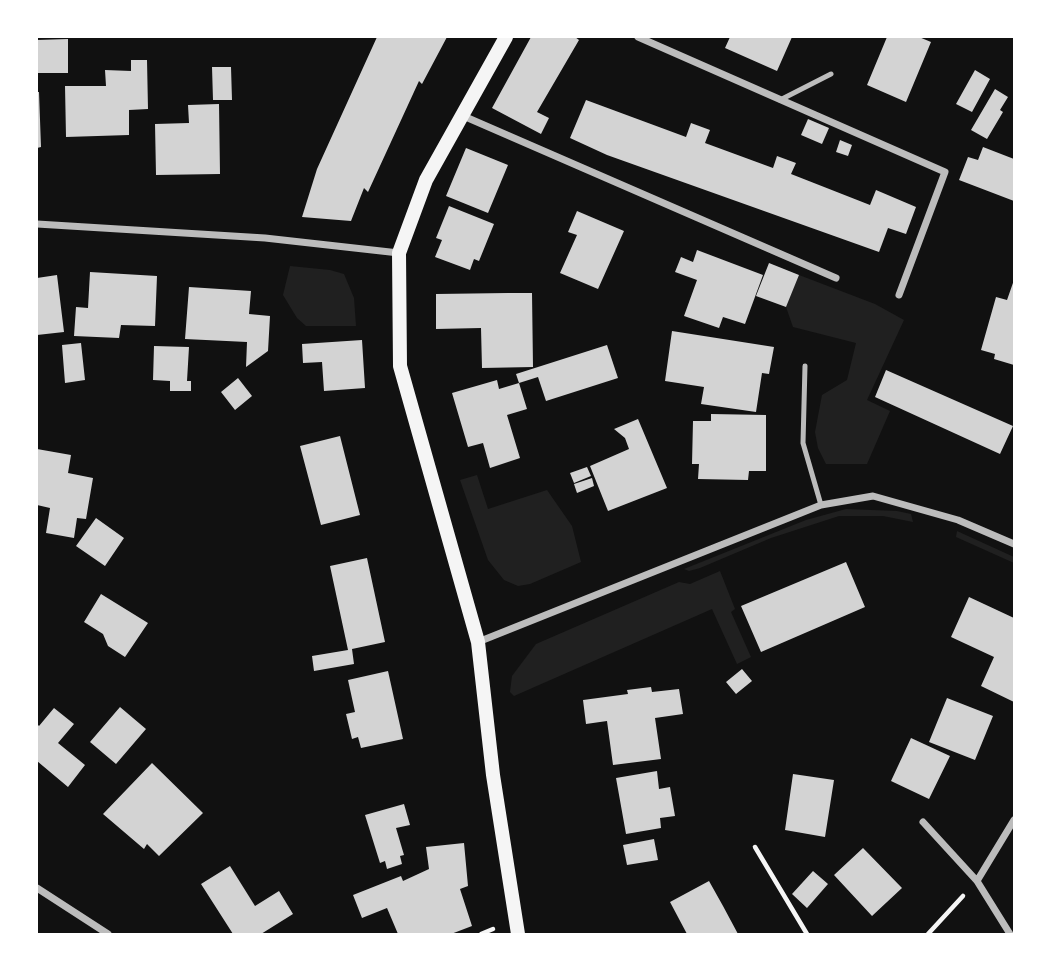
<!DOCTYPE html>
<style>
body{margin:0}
#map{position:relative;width:1051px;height:971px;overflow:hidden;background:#111;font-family:"Open Sans",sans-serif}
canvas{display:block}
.frame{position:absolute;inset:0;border:38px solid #fff;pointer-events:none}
</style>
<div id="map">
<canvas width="1051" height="971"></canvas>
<div class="frame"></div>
</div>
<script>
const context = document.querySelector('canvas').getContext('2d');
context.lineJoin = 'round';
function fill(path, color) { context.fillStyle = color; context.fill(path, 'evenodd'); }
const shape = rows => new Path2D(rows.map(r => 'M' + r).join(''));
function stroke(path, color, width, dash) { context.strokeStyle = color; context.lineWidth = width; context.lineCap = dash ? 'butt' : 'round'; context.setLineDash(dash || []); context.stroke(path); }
fill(shape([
 [290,266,330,270,344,274,354,298,356,326,306,326,297,318,283,295],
 [799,275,875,304,904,320,867,400,890,411,867,464,826,464,818,448,815,432,822,395,847,380,856,343,793,327,786,307],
 [477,475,488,509,547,490,572,526,581,562,530,584,518,586,504,580,488,560,460,480],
 [846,509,897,511,911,514,913,522,883,516,839,516,771,538,700,568,689,571,684,569,806,520],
 [957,531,1014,557,1014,563,956,537],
 [720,571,735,609,731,612,751,657,737,664,712,609,514,696,510,692,512,676,536,644,679,582,690,584]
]), '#202020');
fill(shape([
 [377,37,447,37,422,84,419,81,368,192,364,188,351,221,302,217,317,169],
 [531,37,575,37,579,40,537,112,549,118,541,134,492,108],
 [730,37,792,37,777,71,725,48],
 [887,37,919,37,931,42,906,102,867,85],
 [68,39,68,73,37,73,37,40],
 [131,60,147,60,148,109,129,110,129,135,66,137,65,86,106,86,105,70,131,71],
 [212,67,231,67,232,100,213,100],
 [975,70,990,79,972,112,956,104],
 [995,89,1008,97,1000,110,1003,112,987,139,971,130],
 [37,92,39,92,41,147,37,148],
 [586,100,686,137,691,123,710,130,705,143,773,168,777,156,796,163,791,174,870,205,876,190,916,207,906,234,888,228,879,252,607,155,570,138],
 [219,104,220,174,156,175,155,124,189,123,188,105],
 [808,119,829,128,822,144,801,135],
 [840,140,852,145,848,156,836,152],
 [983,147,1014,159,1014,201,959,180,968,157,978,160],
 [466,148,508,165,488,213,446,196],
 [449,206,494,224,479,261,474,259,470,270,435,257,442,240,436,238],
 [577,211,624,231,598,289,560,273,577,235,568,232],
 [697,250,763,275,745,324,723,317,719,328,684,316,697,280,675,272,681,257,693,262],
 [769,263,799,275,786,307,756,296],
 [90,272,157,276,155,326,121,325,119,338,74,336,76,307,88,308],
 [57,275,64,332,37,335,37,278],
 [1014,280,1014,365,994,359,995,354,981,350,996,297,1007,300],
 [189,287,251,291,249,314,270,316,268,351,246,367,247,342,185,339],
 [508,293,532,293,533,367,482,368,481,328,436,329,436,294],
 [672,331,774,347,769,374,762,373,756,412,701,404,704,387,665,381],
 [362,340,365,388,324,391,322,362,303,363,302,344],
 [81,343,85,380,65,383,62,345],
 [607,345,618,378,546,401,538,377,519,383,516,374],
 [154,346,189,347,187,381,191,381,191,391,170,391,170,381,153,380],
 [886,370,1013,426,1000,454,875,397],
 [238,378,252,396,235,410,221,392],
 [497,380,499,389,519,383,527,409,507,415,520,458,490,468,483,443,468,447,452,393],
 [711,414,766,415,766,471,749,471,748,480,698,479,699,464,692,464,693,421,711,421],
 [638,419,667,488,608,511,590,466,629,449,625,438,614,429],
 [340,436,360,515,321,525,300,446],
 [37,449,71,455,68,473,93,478,86,519,77,518,74,538,46,533,50,508,37,505],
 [587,467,591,476,574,483,570,473],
 [592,478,594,486,577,493,574,484],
 [96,518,124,538,105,566,76,546],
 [367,558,385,642,352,649,354,664,314,671,312,656,348,650,330,566],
 [846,562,865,607,761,652,741,606],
 [101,594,148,623,125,657,108,646,103,634,84,622],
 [969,597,1014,618,1014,702,981,686,994,657,951,637],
 [742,669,752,681,736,694,726,682],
 [388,671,403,739,361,748,358,737,352,739,346,714,355,712,348,680],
 [651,687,652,692,679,689,683,714,655,718,661,759,613,765,607,721,586,724,583,700,628,694,627,690],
 [947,698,993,716,975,760,929,742],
 [120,707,146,729,116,764,90,742],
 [54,708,74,724,58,743,85,765,68,787,37,761,37,724,39,726],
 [911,738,950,756,929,799,891,781],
 [152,763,203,813,159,856,147,844,144,849,103,814],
 [657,771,659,789,670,787,675,816,660,818,661,828,626,834,616,778],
 [793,774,834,780,825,837,785,830],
 [404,804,410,825,396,828,404,855,400,856,402,864,387,869,385,861,380,863,365,815],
 [654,839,658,860,627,865,623,845],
 [464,843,468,886,460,889,472,926,451,934,398,934,387,908,362,918,353,895,401,876,403,881,429,869,426,847],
 [863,848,902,888,872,916,834,875],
 [230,866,255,906,279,891,293,914,261,934,233,934,201,884],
 [813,871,828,884,807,908,792,894],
 [709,881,723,906,738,934,687,934,670,902]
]), '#d3d3d3');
stroke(shape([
 [755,847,807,934],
 [481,934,493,929],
 [928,934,963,896]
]), '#f5f5f5', 4.5);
stroke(shape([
 [780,100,831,74],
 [805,366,803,443,821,505]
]), '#bcbcbc', 5);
stroke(shape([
 [638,37,945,172,899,295],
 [461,115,836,278],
 [37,224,265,238,399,253],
 [478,642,821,505,873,496,958,520,1014,544],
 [923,822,977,881],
 [37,888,108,934],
 [1010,934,977,881,1014,820]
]), '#bcbcbc', 7);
stroke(shape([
 [506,37,426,180,399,253,400,366,478,642,493,775,518,934]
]), '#f5f5f5', 14);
</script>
